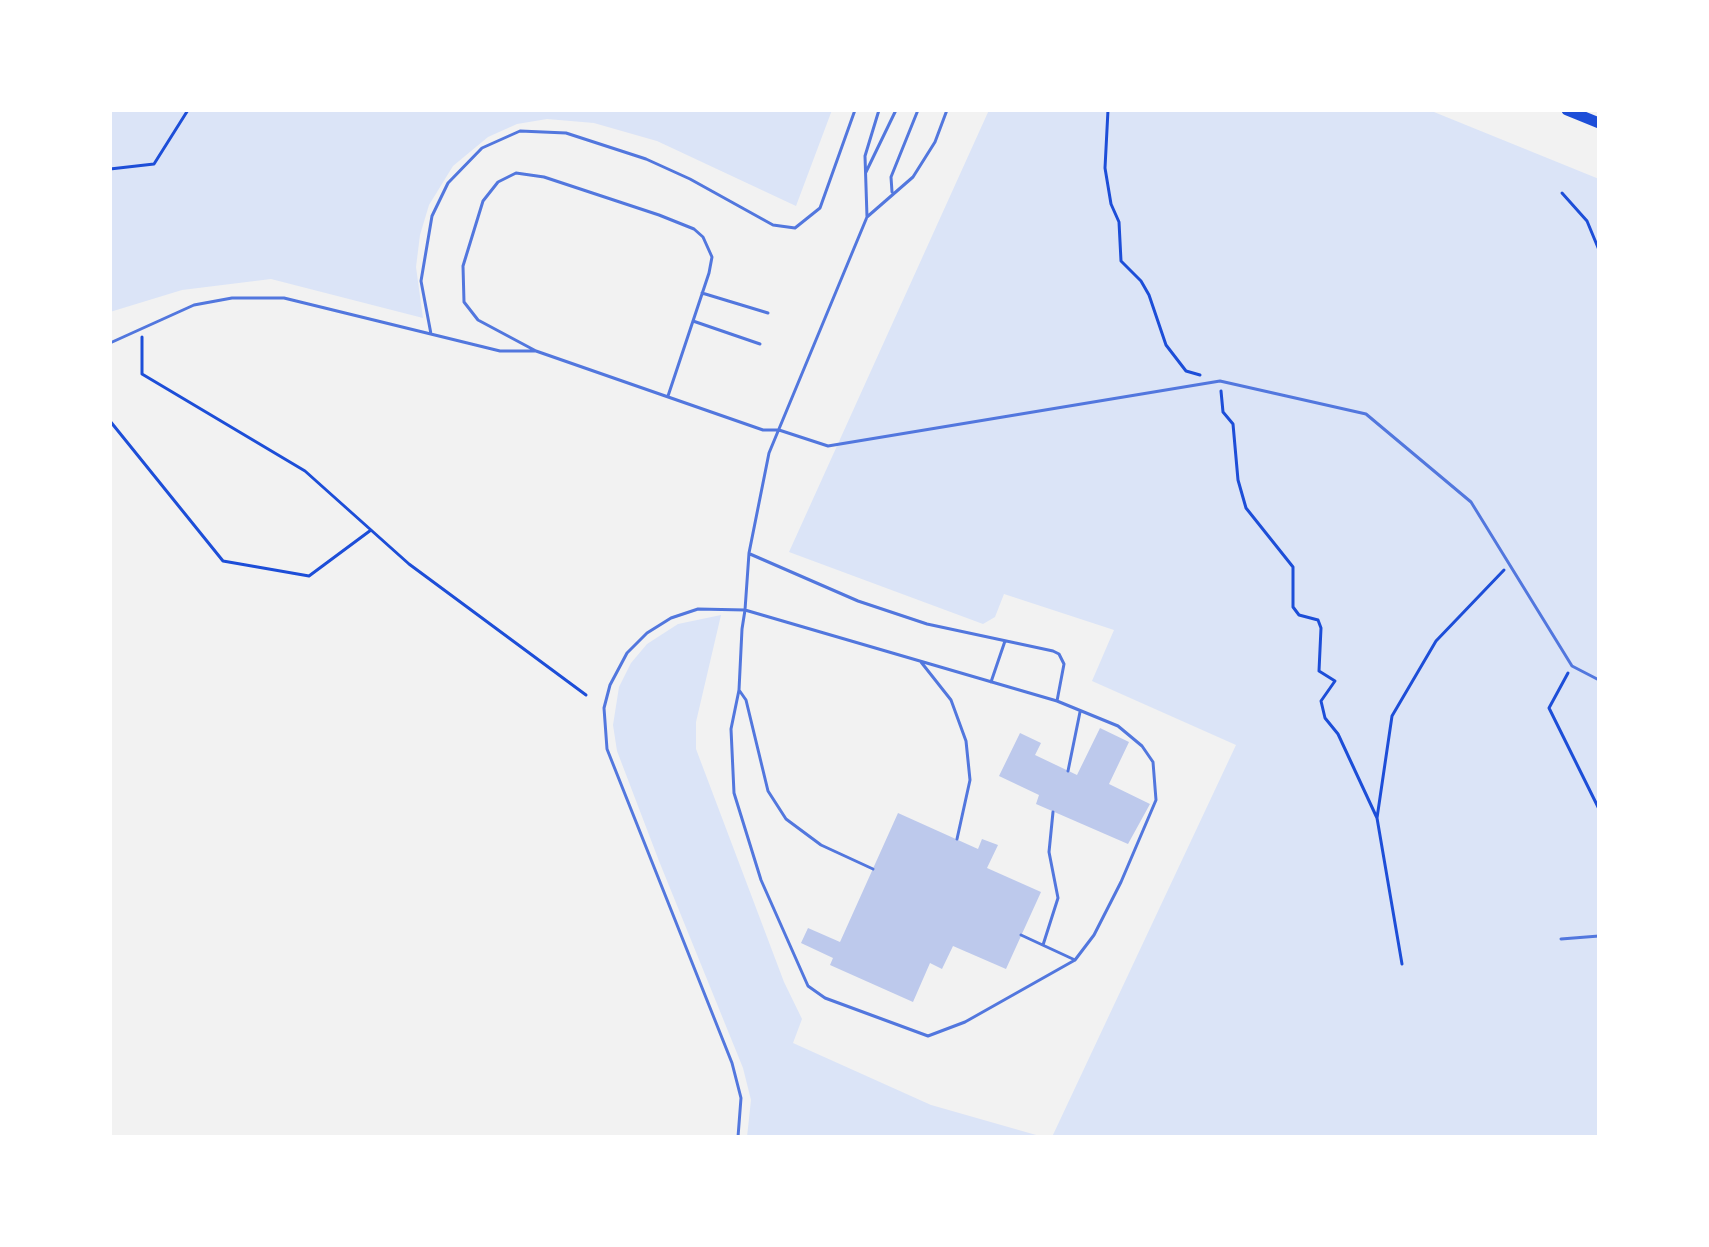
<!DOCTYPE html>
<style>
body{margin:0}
#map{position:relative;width:1709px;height:1247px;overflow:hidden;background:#f2f2f2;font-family:"PT Sans",sans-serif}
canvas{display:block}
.frame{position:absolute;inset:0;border:112px solid #fff;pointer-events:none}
</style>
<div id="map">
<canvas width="1709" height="1247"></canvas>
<div class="frame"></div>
</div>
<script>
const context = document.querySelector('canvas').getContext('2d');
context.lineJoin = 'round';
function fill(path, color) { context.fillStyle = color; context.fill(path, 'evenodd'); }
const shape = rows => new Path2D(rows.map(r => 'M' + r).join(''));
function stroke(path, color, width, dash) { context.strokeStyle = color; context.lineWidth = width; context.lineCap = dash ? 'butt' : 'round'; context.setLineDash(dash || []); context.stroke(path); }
fill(shape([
 [110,110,832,110,796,206,657,141,594,123,547,119,517,124,488,137,453,166,429,205,420,235,416,267,423,318,271,279,182,290,110,312],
 [989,110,1429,110,1599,179,1599,1137,1052,1137,1236,745,1092,681,1114,630,1004,594,995,617,983,624,789,552],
 [721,615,696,722,696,749,784,982,802,1019,793,1043,931,1105,1043,1137,747,1137,751,1100,743,1068,659,861,617,751,613,725,619,687,631,663,647,644,678,624]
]), '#dbe4f7');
fill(shape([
 [1100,728,1129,742,1109,784,1150,804,1128,844,1036,804,1039,795,999,776,1020,733,1041,743,1035,755,1077,775],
 [898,813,978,849,982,839,998,845,987,868,1041,892,1006,969,953,946,942,969,930,963,913,1002,830,965,833,958,801,943,808,928,840,942]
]), '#bdc9ec');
stroke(shape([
 [1108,110,1105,168,1111,204,1119,222,1121,261,1141,281,1149,295,1166,345,1186,371,1200,375],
 [110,169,154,164,188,110],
 [1562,193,1587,221,1599,250],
 [142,337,142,374,305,471,409,564,586,695],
 [1221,391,1223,412,1233,424,1238,480,1246,508,1293,567,1293,607,1299,615,1318,620,1321,628,1319,671,1335,681,1321,701,1325,718,1338,734,1377,818,1402,964],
 [110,421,223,561,309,576,371,530],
 [1568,673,1549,708,1599,809],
 [1377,818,1392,716,1436,641,1504,570]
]), '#1d4ed8', 3);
stroke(shape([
 [866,172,896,110],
 [892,192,891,177,918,110],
 [867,217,865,156,879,110],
 [702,293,768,313],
 [693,321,760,344],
 [431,334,421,281,432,216,448,183,482,148,520,131,566,133,646,159,690,179,773,225,795,228,820,208,855,110],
 [110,343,194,305,232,298,284,298,500,351,535,351],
 [668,396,709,273,712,257,703,237,694,229,659,215,544,177,516,173,498,182,483,201,463,266,464,302,478,320,536,351,763,430,779,430,828,446,1220,381,1366,414,1471,502,1572,666,1599,680],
 [750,554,858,601,927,624,1053,651,1059,654,1064,664,1057,701],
 [921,662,951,700,966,741,970,780,957,839],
 [991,682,1005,641],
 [739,690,746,700,768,791,786,819,821,845,873,869],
 [1068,771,1080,712],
 [1021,935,1075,960],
 [1561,939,1599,936],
 [1043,945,1058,898,1049,852,1053,812],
 [738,1137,741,1098,732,1063,607,749,604,708,610,685,627,653,647,633,671,618,698,609,745,610,1057,701,1118,726,1142,746,1153,762,1156,800,1121,882,1094,935,1075,960,965,1022,928,1036,825,998,808,986,761,880,734,793,731,729,739,690,742,629,745,610,749,553,769,453,867,217,913,177,935,142,947,110]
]), '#5277de', 3);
stroke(shape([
 [1567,110,1599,123]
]), '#1d4ed8', 11);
</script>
